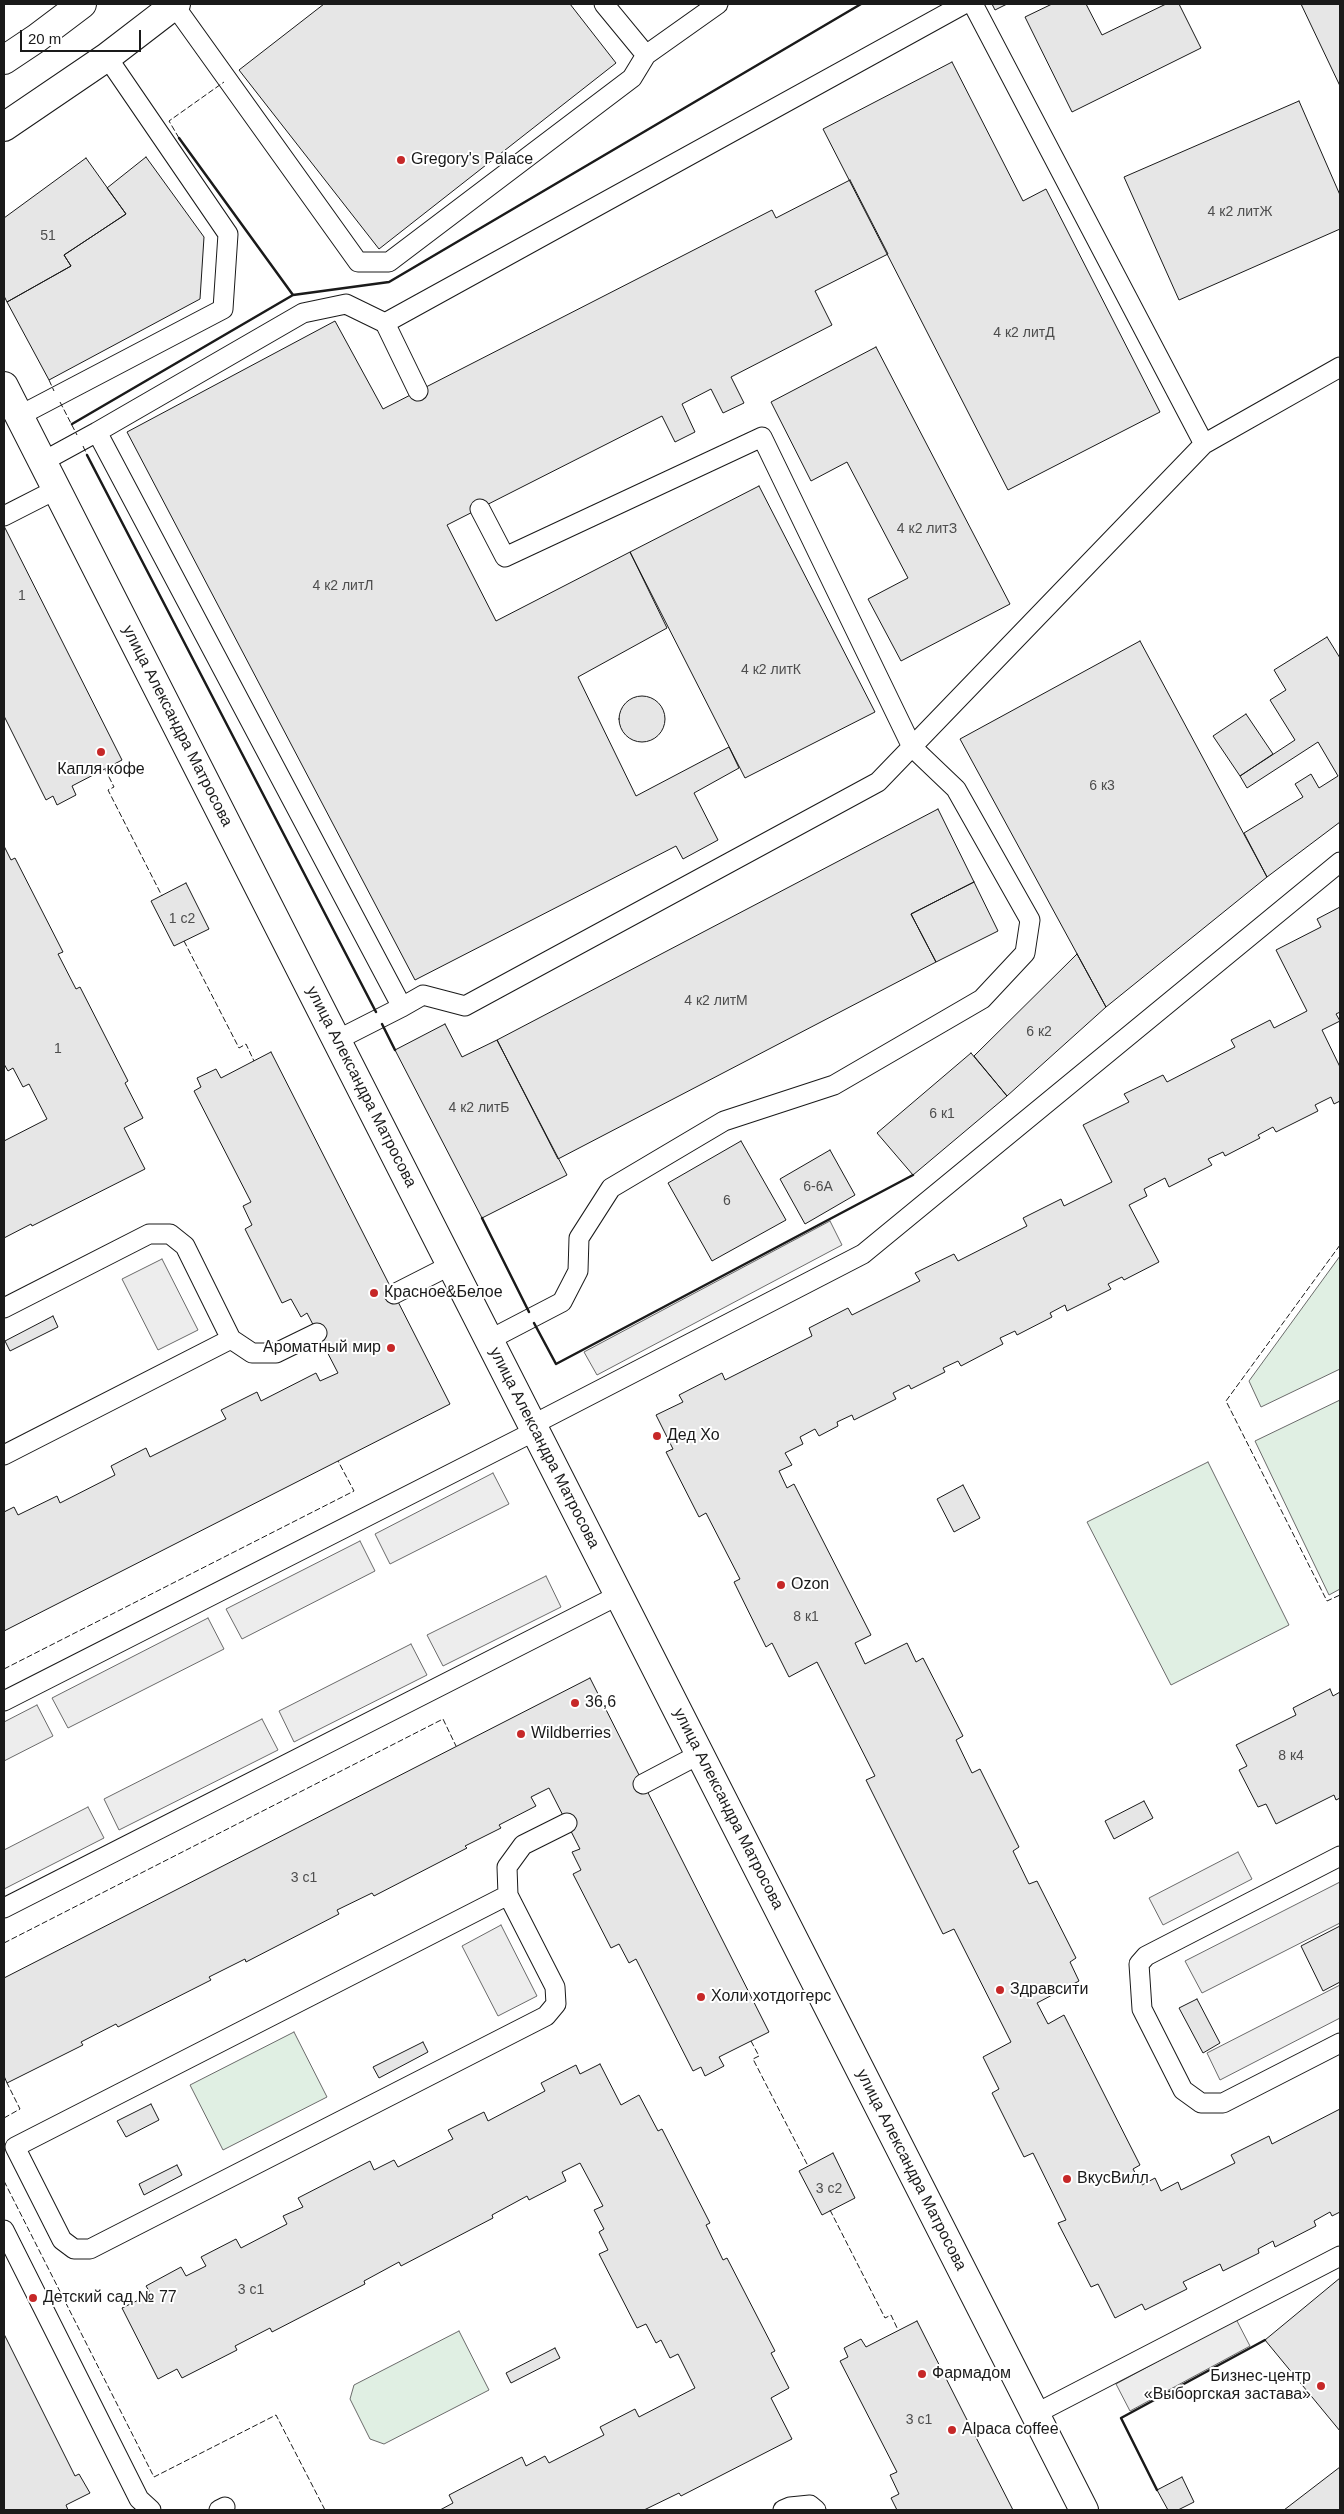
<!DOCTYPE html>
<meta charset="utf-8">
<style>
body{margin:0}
#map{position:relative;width:1344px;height:2514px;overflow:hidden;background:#fff;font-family:Arial,sans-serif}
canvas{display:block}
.frame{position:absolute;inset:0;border:5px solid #1a1a1a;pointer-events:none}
.scale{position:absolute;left:20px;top:30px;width:121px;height:22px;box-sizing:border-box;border:2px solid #1a1a1a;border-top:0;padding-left:6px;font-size:15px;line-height:18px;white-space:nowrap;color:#1a1a1a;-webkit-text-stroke:4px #fff;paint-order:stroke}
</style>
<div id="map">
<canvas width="1344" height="2514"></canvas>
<div class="frame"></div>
<div class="scale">20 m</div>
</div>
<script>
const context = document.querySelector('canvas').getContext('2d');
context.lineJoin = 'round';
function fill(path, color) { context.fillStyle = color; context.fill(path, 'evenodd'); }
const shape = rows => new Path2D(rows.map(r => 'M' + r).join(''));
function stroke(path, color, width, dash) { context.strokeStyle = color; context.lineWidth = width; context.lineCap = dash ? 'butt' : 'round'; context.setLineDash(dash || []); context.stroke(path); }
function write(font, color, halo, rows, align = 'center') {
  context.font = font + ' Arial,sans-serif'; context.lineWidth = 4; context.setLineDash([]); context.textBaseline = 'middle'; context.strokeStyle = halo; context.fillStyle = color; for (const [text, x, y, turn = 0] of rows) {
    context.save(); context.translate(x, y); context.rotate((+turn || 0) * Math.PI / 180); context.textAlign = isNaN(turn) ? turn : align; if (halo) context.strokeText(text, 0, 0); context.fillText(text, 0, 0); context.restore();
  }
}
const green = shape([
 [1340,1256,1340,1369,1261,1407,1249,1381,1340,1256],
 [1340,1400,1340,1589,1329,1595,1255,1441,1340,1400],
 [1208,1462,1289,1625,1171,1685,1087,1522,1208,1462],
 [294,2032,327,2097,223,2150,190,2085,294,2032],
 [459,2331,489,2390,384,2444,370,2439,350,2399,354,2385,459,2331]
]);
fill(green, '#e0efe3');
stroke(green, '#6a6a6a', 1);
const parking = shape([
 [830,1221,842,1245,597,1375,584,1352,830,1221],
 [162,1259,198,1330,158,1350,122,1279,162,1259],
 [493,1473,509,1504,390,1564,375,1534,493,1473],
 [360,1541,375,1571,242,1639,226,1609,360,1541],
 [546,1576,561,1607,443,1666,427,1635,546,1576],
 [208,1618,224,1649,68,1728,52,1698,208,1618],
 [411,1644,427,1675,294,1742,279,1711,411,1644],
 [37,1705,53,1736,4,1761,4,1722,37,1705],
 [262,1719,278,1750,119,1830,104,1799,262,1719],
 [88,1807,104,1838,4,1889,4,1850,88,1807],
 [1238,1852,1252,1879,1163,1925,1149,1898,1238,1852],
 [1340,1882,1340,1923,1202,1993,1185,1961,1340,1882],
 [501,1925,537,1996,498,2016,462,1946,501,1925],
 [1340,1985,1340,2018,1220,2080,1207,2053,1340,1985],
 [1236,2319,1250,2346,1130,2411,1116,2384,1236,2319]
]);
fill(parking, '#ededed');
stroke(parking, '#6a6a6a', 1);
const building = shape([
 [324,4,570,4,616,63,379,249,239,70,324,4],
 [992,4,1007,4,995,10,992,4],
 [1052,4,1086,4,1102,35,1166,4,1179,4,1201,48,1072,112,1025,17,1052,4],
 [1301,4,1340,4,1340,86,1301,4],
 [952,62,1023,201,1046,189,1160,412,1008,490,823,129,952,62],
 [1299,101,1340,195,1340,229,1179,300,1124,177,1299,101],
 [146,157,204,237,200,299,49,380,7,302,71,266,64,255,126,214,107,188,146,157],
 [86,158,126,214,64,255,71,266,7,302,4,296,4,218,86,158],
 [850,180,888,254,815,291,832,325,731,377,744,403,723,413,711,389,682,404,695,432,675,442,662,416,447,525,496,621,630,552,667,628,578,677,636,796,729,747,739,768,694,793,718,840,683,859,676,846,415,980,127,432,335,321,383,409,772,210,776,218,850,180],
 [876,347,1010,604,901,661,868,599,908,578,847,462,811,481,771,402,876,347],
 [759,486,875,712,745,778,630,552,759,486],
 [4,526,122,760,72,786,76,795,57,805,53,796,46,800,4,716,4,526],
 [1327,637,1340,658,1340,822,1267,877,1244,833,1303,797,1295,784,1311,774,1319,788,1338,776,1318,742,1247,788,1240,776,1295,740,1270,700,1286,690,1274,670,1327,637],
 [1140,641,1267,877,1106,1007,960,739,1140,641],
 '619 719a23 23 0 1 1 46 0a23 23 0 1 1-46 0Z',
 [1246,714,1273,754,1240,776,1213,736,1246,714],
 [938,809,974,882,911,914,936,962,558,1159,497,1040,938,809],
 [4,846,11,860,15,858,63,952,58,954,76,989,80,987,128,1081,125,1083,143,1118,124,1128,145,1169,32,1226,31,1224,4,1238,4,1141,47,1119,29,1084,23,1087,13,1068,8,1071,4,1064,4,846],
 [974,882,998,931,936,962,911,914,974,882],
 [186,883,209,929,174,946,151,901,186,883],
 [1340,907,1340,1012,1336,1014,1340,1021,1322,1030,1340,1067,1340,1101,1334,1104,1331,1097,1315,1105,1318,1111,1276,1132,1273,1127,1258,1135,1260,1138,1225,1156,1223,1152,1208,1159,1212,1165,1169,1187,1165,1178,1144,1189,1147,1196,1129,1205,1159,1262,1124,1280,1122,1277,1108,1284,1111,1289,1067,1311,1065,1305,1050,1313,1052,1317,1017,1335,1015,1331,1000,1338,1003,1344,961,1366,958,1361,943,1368,945,1372,911,1389,909,1385,893,1393,896,1399,854,1420,852,1415,837,1422,838,1426,819,1436,815,1429,800,1437,803,1444,785,1453,792,1465,779,1471,787,1488,794,1484,871,1635,855,1643,865,1664,907,1643,916,1662,923,1658,963,1736,956,1740,972,1773,980,1769,1019,1847,1013,1851,1029,1884,1037,1881,1076,1958,1070,1962,1079,1981,1037,2003,1048,2024,1064,2015,1140,2165,1133,2169,1142,2185,1155,2178,1161,2191,1178,2182,1181,2190,1235,2163,1231,2155,1269,2136,1272,2144,1340,2109,1340,2212,1332,2216,1330,2212,1314,2221,1316,2226,1275,2247,1273,2241,1258,2249,1259,2253,1223,2271,1220,2264,1183,2282,1187,2289,1145,2310,1142,2304,1115,2318,1098,2284,1091,2287,1058,2223,1066,2220,1033,2153,1024,2157,992,2093,999,2089,983,2057,1011,2042,954,1929,943,1934,866,1780,875,1776,817,1662,789,1677,772,1643,766,1647,734,1582,740,1579,706,1513,699,1517,666,1452,673,1449,656,1415,683,1402,679,1395,722,1373,725,1380,812,1336,809,1328,848,1308,852,1315,920,1281,915,1273,954,1254,958,1261,1027,1226,1023,1218,1061,1199,1064,1206,1112,1182,1083,1125,1129,1102,1124,1094,1163,1075,1167,1082,1235,1047,1231,1040,1270,1020,1274,1028,1307,1011,1276,950,1321,927,1317,919,1340,907],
 [1077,954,1106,1007,1007,1096,974,1056,1077,954],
 [445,1024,462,1057,497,1040,567,1175,482,1218,395,1050,445,1024],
 [271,1052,450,1404,4,1631,4,1512,14,1507,18,1515,57,1496,60,1503,115,1475,111,1466,146,1448,150,1457,226,1419,221,1410,257,1392,261,1401,316,1373,320,1381,338,1373,307,1313,301,1317,291,1299,282,1303,245,1229,252,1225,243,1206,251,1202,194,1091,201,1087,197,1078,216,1069,221,1078,271,1052],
 [971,1053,1007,1096,913,1175,877,1133,971,1053],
 [741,1141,786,1220,712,1261,668,1183,741,1141],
 [830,1150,855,1195,805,1224,780,1179,830,1150],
 [53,1316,58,1327,10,1351,5,1341,53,1316],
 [963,1485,980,1518,954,1532,937,1499,963,1485],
 [590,1678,769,2032,719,2057,724,2066,705,2076,701,2067,693,2071,636,1959,629,1963,619,1944,611,1948,573,1874,581,1870,572,1852,580,1849,549,1788,531,1797,536,1806,499,1825,501,1828,465,1846,467,1848,374,1896,372,1893,337,1910,339,1914,246,1962,245,1959,209,1977,211,1980,118,2027,116,2024,81,2042,83,2045,7,2083,4,2076,4,1978,590,1678],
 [1330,1689,1333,1696,1340,1692,1340,1798,1336,1800,1334,1795,1276,1824,1266,1804,1258,1807,1239,1770,1247,1766,1236,1745,1296,1715,1293,1708,1330,1689],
 [1144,1801,1153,1818,1114,1839,1105,1821,1144,1801],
 [1340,1926,1340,1982,1323,1991,1301,1946,1340,1926],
 [1197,1999,1220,2043,1203,2053,1179,2008,1197,1999],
 [423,2042,428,2052,379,2078,373,2067,423,2042],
 [600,2064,621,2105,639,2095,658,2131,662,2129,710,2223,706,2225,723,2260,727,2258,775,2351,771,2353,789,2388,771,2398,792,2439,681,2496,679,2493,644,2510,440,2510,453,2503,449,2495,522,2457,526,2466,545,2456,549,2463,604,2435,600,2427,635,2409,639,2417,695,2388,678,2354,670,2358,661,2340,656,2343,646,2324,637,2328,599,2254,608,2250,599,2232,604,2229,594,2210,603,2206,580,2163,562,2172,566,2181,529,2200,527,2196,492,2215,493,2218,401,2266,399,2262,364,2281,365,2284,272,2332,270,2328,235,2346,237,2350,182,2378,177,2369,158,2379,122,2308,151,2294,146,2286,181,2267,186,2276,206,2266,201,2257,236,2239,241,2248,287,2224,283,2216,303,2207,298,2198,370,2161,374,2170,394,2160,398,2167,453,2139,448,2130,484,2112,488,2121,545,2091,541,2083,576,2065,580,2074,600,2064],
 [151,2104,159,2120,126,2137,117,2121,151,2104],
 [833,2153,855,2198,822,2215,799,2171,833,2153],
 [177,2165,182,2175,144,2195,139,2184,177,2165],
 [1340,2278,1340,2431,1265,2340,1340,2278],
 [917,2321,964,2414,1013,2510,897,2510,891,2498,899,2494,890,2475,897,2472,840,2361,848,2357,844,2348,861,2339,866,2347,917,2321],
 [4,2334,75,2476,79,2474,90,2493,66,2505,68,2510,4,2510,4,2334],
 [555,2348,560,2358,511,2383,506,2373,555,2348],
 [1340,2467,1340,2510,1284,2510,1340,2467],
 [1182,2477,1194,2502,1178,2510,1168,2510,1157,2490,1182,2477]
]);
fill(building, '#e6e6e6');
stroke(building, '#1a1a1a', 1);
const service = shape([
 [964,4,385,323,346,304,303,313,97,432,402,1007,423,995,465,1006,878,782,1204,444,1340,367],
 [973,4,1204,444],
 [174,5,358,262,389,262,632,78,646,55,604,4],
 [646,55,718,4],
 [385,323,418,391],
 [19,416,223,309,228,234,107,57],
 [42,462,97,432],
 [480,509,505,557,762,437,912,747,956,789,1030,920,1025,953,982,999,834,1085,724,1121,611,1188,579,1238,578,1271,562,1302,489,1340],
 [4,516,57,489],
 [337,1040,402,1007],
 [394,1294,451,1265],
 [4,1308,149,1234,170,1234,185,1246,231,1339,252,1353,276,1353,317,1333],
 [532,1425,863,1254,1340,862],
 [4,1455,231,1339],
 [4,1701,535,1431],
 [643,1784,700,1754],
 [1340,1856,1146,1956,1139,1964,1142,2009,1183,2090,1201,2103,1223,2103,1340,2043],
 [508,1895,555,1987,556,2004,546,2016,90,2249,74,2249,62,2240,15,2147,508,1895,507,1867,523,1845,567,1823],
 [4,1908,619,1595],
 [4,2230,139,2499,151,2510],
 [1035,2414,1340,2256],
 [219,2510,225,2507],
 [783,2510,790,2507,810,2505,816,2510]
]);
const tertiary = shape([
 [4,386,1084,2510]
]);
const primary = shape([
 [4,60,37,38,82,4],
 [4,127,107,57,176,4]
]);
stroke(service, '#1a1a1a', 21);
stroke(tertiary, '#1a1a1a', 30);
stroke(primary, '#1a1a1a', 30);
stroke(service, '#fff', 19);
stroke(tertiary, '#fff', 28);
stroke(primary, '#fff', 28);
stroke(shape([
 [179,138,169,121,224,82],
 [49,380,54,391],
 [60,402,77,435],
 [83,446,87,455],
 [105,769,114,787,108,790,162,896],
 [184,941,239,1048,246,1044,254,1061],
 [1340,1245,1226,1401,1327,1601,1340,1595],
 [4,1669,354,1491,338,1461],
 [4,1943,443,1719,456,1746],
 [751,2041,759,2056,753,2059,808,2166],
 [4,2118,20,2109,7,2083],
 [4,2181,154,2477,276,2415,325,2510],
 [830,2210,885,2318,891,2315,898,2330]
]), '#1a1a1a', 1, [6, 2.5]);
stroke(shape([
 [179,138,293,295],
 [72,424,293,295,389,282,861,4],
 [87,455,376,1012],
 [382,1024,395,1050],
 [482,1218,529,1312],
 [534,1323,556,1364,913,1175],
 [1157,2490,1121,2418,1265,2340]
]), '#1a1a1a', 2.5);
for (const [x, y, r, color] of [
 [401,160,5,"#c62828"],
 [101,752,5,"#c62828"],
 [374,1293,5,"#c62828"],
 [391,1348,5,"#c62828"],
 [657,1436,5,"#c62828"],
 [781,1585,5,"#c62828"],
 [575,1703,5,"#c62828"],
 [521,1734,5,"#c62828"],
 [1000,1990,5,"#c62828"],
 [701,1997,5,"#c62828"],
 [1067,2179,5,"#c62828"],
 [33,2298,5,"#c62828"],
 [922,2374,5,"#c62828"],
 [1321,2386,5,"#c62828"],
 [952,2430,5,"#c62828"]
]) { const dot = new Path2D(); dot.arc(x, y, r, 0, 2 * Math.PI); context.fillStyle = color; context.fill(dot); stroke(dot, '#fff', 2); }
write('14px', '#4d4d4d', null, [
 ["4 к2 литЖ",1240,212],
 ["51",48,236],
 ["4 к2 литД",1024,333],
 ["4 к2 литЗ",927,529],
 ["4 к2 литЛ",343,586],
 ["1",22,596],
 ["4 к2 литК",771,670],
 ["6 к3",1102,786],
 ["1 с2",182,919],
 ["4 к2 литМ",716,1001],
 ["6 к2",1039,1032],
 ["1",58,1049],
 ["4 к2 литБ",479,1108],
 ["6 к1",942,1114],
 ["6-6А",818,1187],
 ["6",727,1201],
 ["8 к1",806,1617],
 ["8 к4",1291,1756],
 ["3 с1",304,1878],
 ["3 с2",829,2189],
 ["3 с1",251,2290],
 ["3 с1",919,2420]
]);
write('16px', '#1a1a1a', '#fff', [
 ["Gregory's Palace",411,160],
 ["Капля кофе",101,770,"center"],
 ["Красное&Белое",384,1293],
 ["Ароматный мир",381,1348,"right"],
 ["Дед Хо",667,1436],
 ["Ozon",791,1585],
 ["36,6",585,1703],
 ["Wildberries",531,1734],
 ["Здравсити",1010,1990],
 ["Холи хотдоггерс",711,1997],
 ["ВкусВилл",1077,2179],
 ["Детский сад № 77",43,2298],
 ["Фармадом",932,2374],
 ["Бизнес-центр",1311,2377,"right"],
 ["«Выборгская застава»",1311,2395,"right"],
 ["Alpaca coffee",962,2430]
], 'left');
write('16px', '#1a1a1a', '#fff', [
 ["улица Александра Матросова",177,726,63],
 ["улица Александра Матросова",361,1087,63],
 ["улица Александра Матросова",544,1448,63],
 ["улица Александра Матросова",728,1809,63],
 ["улица Александра Матросова",911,2170,63]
]);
</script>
